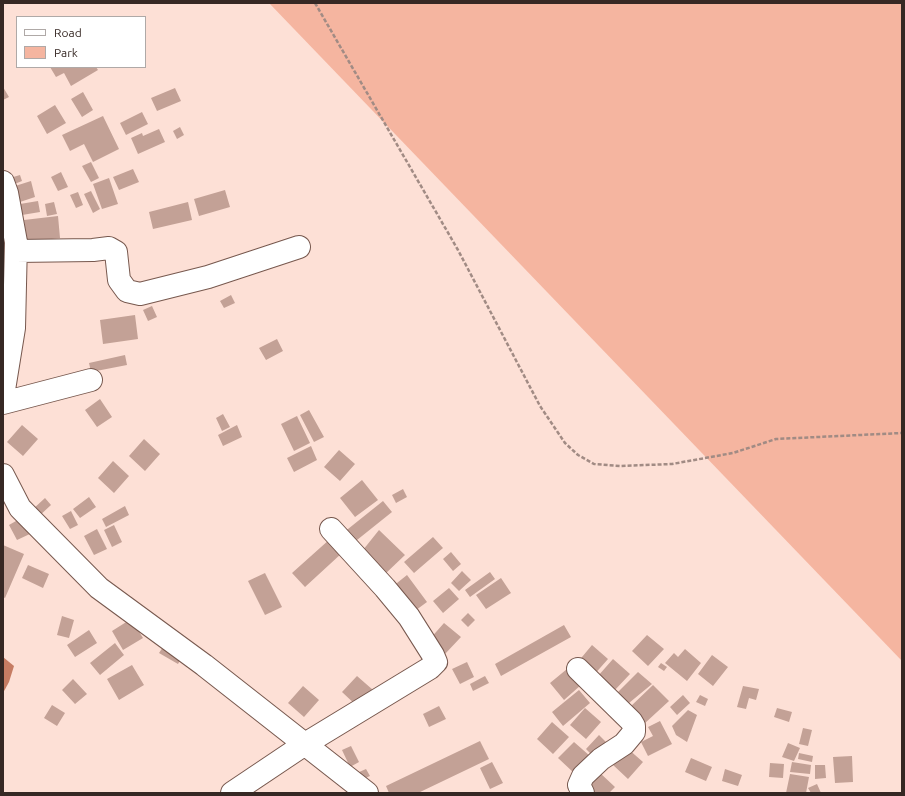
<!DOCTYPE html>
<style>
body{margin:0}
#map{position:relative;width:905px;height:796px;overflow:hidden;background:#fde0d6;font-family:Ubuntu,sans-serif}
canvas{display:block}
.frame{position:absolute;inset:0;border:4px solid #362824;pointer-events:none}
.legend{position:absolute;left:16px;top:16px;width:130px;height:52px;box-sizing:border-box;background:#fff;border:1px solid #afa9a7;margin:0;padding:5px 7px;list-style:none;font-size:12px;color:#362824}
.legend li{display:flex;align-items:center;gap:8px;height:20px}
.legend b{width:20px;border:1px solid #afa9a7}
</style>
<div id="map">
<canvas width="905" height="796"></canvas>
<div class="frame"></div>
<ul class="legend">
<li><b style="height:5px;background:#fff"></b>Road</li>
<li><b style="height:11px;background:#f5b5a0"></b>Park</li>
</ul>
</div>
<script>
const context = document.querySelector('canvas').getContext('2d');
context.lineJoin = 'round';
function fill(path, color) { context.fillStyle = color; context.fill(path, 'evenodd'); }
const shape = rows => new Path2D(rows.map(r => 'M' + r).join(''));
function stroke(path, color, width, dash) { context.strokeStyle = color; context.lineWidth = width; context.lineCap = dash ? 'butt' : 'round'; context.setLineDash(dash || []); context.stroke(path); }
fill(shape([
 [269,3,902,3,902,661]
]), '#f5b5a0');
fill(shape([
 [3,657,14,666,9,682,3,693]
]), '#c67c63');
fill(shape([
 [50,67,96,67,98,70,71,86,64,73,56,77],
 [3,87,9,97,3,100],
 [175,88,181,101,157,111,151,98],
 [83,92,93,110,82,117,71,99],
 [55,105,66,123,47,134,37,116],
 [142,112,148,124,126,135,120,123],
 [103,116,119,149,93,162,84,144,70,151,62,135],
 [180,127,184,135,177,139,173,131],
 [159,129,165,142,138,154,131,138,142,133,143,136],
 [91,162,99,178,91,182,82,166],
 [133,169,139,182,119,190,113,177],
 [61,172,68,187,58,191,51,177],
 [20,175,22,181,12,185,10,178],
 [109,178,118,204,102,209,93,184],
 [31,181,35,197,17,203,12,187],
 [225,190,230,207,199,216,194,199],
 [91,191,100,209,93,213,84,194],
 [78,192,83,205,76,208,70,195],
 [38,201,40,212,22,215,20,204],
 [54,202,57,214,47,216,45,204],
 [188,202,192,220,153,229,149,212],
 [58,216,60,238,27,242,24,220],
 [231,295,235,303,224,308,220,301],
 [152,306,157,317,148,321,143,310],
 [135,315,138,339,103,344,100,320],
 [277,339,283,351,266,360,259,348],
 [125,355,127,365,91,372,89,363],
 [100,399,112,417,97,427,85,410],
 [309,410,324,437,314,442,300,415],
 [223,414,230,427,222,431,216,418],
 [297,416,310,443,294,451,281,424],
 [22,425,38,439,23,456,7,442],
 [237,425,242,437,223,446,218,435],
 [144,439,160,454,145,471,129,456],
 [311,446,317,460,294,472,287,458],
 [339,450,355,464,340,481,324,467],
 [113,461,129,476,114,493,98,478],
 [362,480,378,500,355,517,340,498],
 [403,489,407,497,396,503,392,495],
 [89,497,96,507,80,518,73,509],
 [45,498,51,505,38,517,32,510],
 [383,501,392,512,352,544,343,533],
 [125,506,129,515,106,527,102,519],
 [71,511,78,525,70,529,62,516],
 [23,517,32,533,17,540,9,525],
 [114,525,122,542,112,547,104,530],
 [97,529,107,549,94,555,84,536],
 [379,530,405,555,384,575,363,550],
 [433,537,443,548,414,573,404,562],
 [330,539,342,553,305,587,292,573],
 [3,545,24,554,5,598,3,597],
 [451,552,461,564,453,571,443,559],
 [28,565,49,574,43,588,22,578],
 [462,571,471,580,459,591,451,583],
 [490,572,495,579,470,597,465,590],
 [265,573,282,607,265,615,248,581],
 [407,575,427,602,412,613,392,587],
 [501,578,511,593,486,609,476,595],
 [449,588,459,599,443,613,433,601],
 [468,613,475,620,468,627,461,620],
 [62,616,74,620,69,638,57,635],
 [131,619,143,638,123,650,112,631],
 [444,623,461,637,445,654,429,640],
 [564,625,571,637,501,676,495,664],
 [89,630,97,643,75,657,67,645],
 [647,635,664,649,648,666,632,651],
 [115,643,124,655,100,675,90,663],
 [165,644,183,655,178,664,159,653],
 [592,645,608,659,593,676,577,663],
 [685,649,701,663,687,681,665,663,674,653,678,657],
 [712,655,728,667,713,686,698,674],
 [613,659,630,674,614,691,598,676],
 [467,662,474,677,460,684,452,669],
 [661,663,667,667,664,671,658,667],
 [132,665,144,685,119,700,107,679],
 [567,669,581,685,564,700,550,683],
 [638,672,652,684,629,703,618,692],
 [357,676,373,690,358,707,342,692],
 [485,676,489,683,473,691,470,684],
 [73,679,87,694,75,704,62,690],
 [653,685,669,701,644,724,629,708],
 [303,686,319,700,304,717,288,703],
 [743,686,759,689,756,700,749,698,746,709,737,707],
 [579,690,590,703,563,726,552,712],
 [683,695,690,703,677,715,670,707],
 [700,695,708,699,705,706,696,702],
 [52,705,65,713,57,726,44,718],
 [439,706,446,719,429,727,423,714],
 [585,708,601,722,586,739,570,725],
 [777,708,792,712,789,722,774,717],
 [688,710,697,715,687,742,676,735,672,726],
 [660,721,672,744,648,756,641,742,653,736,648,727],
 [552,722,569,737,553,754,537,739],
 [803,728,812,730,808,746,799,744],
 [599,735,608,744,593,756,586,749],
 [480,741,489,759,418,793,389,793,386,786],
 [574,742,590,756,574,773,558,758],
 [788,743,800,748,794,761,782,757],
 [351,746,359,762,350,767,342,750],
 [627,748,643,762,628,779,612,764],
 [799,753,813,756,812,762,798,759],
 [852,756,853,782,835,783,833,757],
 [691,758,712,767,706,781,685,772],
 [492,762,503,783,490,789,480,768],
 [792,762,811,765,810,774,790,772],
 [770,763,784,764,783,778,769,777],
 [815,765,825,765,826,778,815,779],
 [366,769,370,776,361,780,357,773],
 [725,769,742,775,738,786,722,781],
 [599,772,615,787,609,793,588,793,583,789],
 [790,774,809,777,806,793,786,793],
 [817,784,821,793,811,793,808,788]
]), '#c3a196');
const minor = shape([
 [3,182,7,193,16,242,14,328,3,396],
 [16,251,93,250,109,248,116,252,119,280,127,291,140,294,208,277,299,247],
 [3,403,91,380],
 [3,475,20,508,99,588,204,665,367,793],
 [578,669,631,721,634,726,634,732,624,744,601,759,583,776,579,785,583,793],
 [232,793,305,744,430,668,436,662,433,655,409,617,385,588,331,529]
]);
stroke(minor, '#77584e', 24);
stroke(shape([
 [315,3,458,250,540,406,565,443,578,455,594,464,620,466,672,464,733,453,776,439,902,433]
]), '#a18b84', 2.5, [4, 2]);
stroke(minor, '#fff', 22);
</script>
